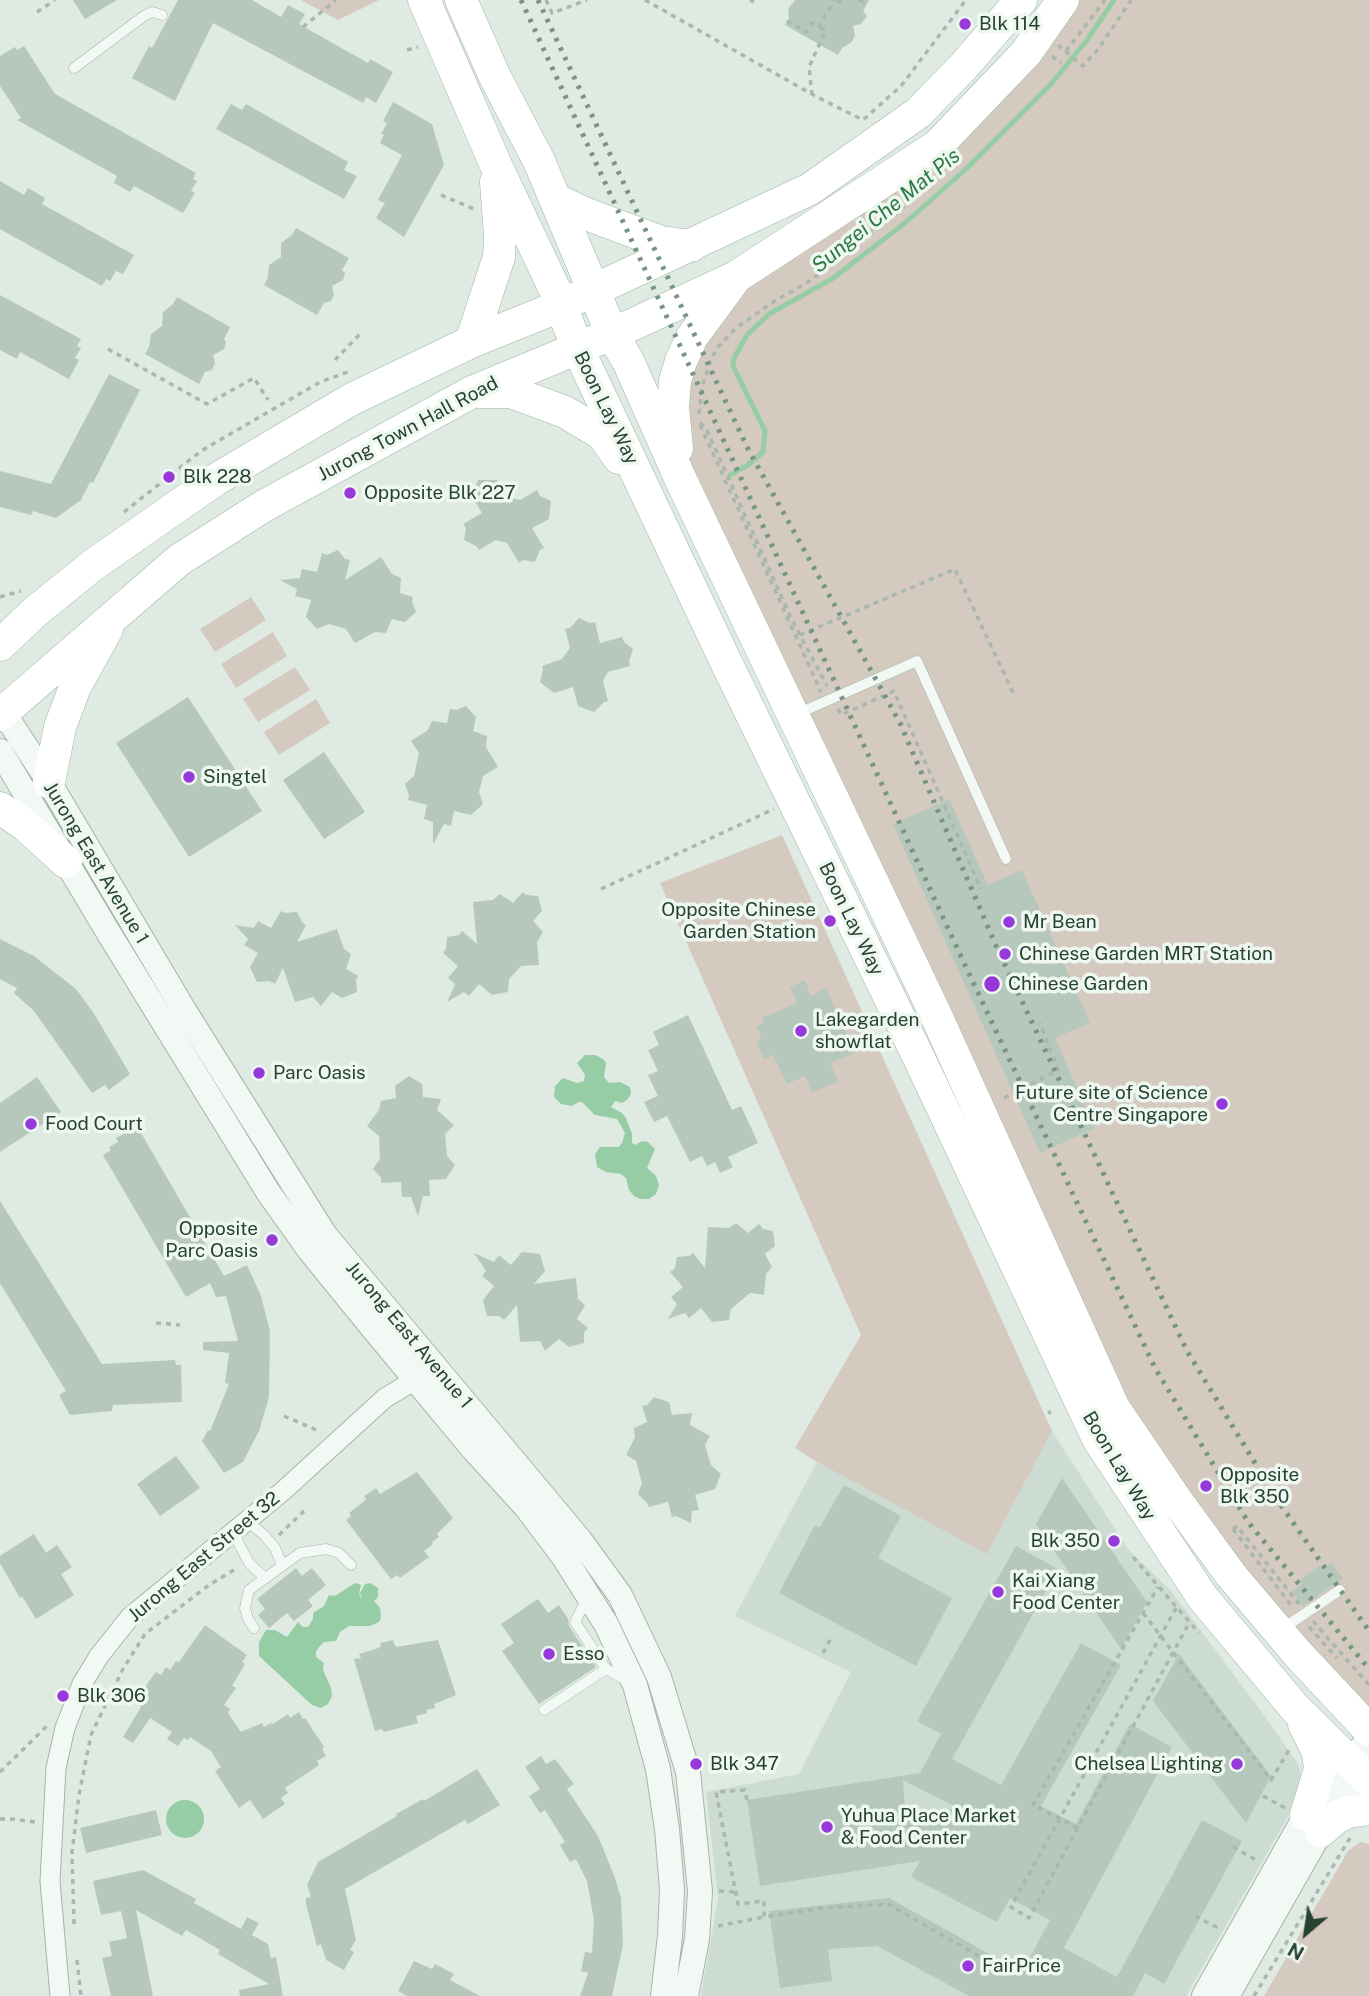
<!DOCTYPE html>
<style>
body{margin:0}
#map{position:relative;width:1369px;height:1996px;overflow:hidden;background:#dfeae3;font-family:"Public Sans",sans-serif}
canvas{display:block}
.north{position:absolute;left:1271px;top:1898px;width:70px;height:70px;-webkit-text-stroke:5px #eff7f1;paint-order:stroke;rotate:209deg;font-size:19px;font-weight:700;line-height:28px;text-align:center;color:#264331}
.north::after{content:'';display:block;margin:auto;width:24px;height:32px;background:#264331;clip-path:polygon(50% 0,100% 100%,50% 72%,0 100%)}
</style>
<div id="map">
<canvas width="1369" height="1996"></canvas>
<div class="north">N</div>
</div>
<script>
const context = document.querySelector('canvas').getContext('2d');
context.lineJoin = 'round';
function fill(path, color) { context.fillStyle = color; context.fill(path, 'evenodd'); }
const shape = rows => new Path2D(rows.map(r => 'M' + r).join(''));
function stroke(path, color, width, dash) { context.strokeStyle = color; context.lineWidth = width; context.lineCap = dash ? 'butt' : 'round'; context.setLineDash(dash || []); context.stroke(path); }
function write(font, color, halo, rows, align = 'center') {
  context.font = font + ' "Public Sans",sans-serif'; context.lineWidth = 7; context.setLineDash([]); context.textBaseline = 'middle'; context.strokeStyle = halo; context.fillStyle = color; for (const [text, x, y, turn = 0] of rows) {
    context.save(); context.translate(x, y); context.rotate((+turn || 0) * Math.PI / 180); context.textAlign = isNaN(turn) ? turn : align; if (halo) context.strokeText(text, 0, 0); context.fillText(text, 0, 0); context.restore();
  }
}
fill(shape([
 [1052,1431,1128,1549,1172,1592,1267,1719,1298,1764,1304,1788,1186,1996,701,1996,718,1899,706,1792,799,1774,851,1672,735,1616,817,1462,987,1553]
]), '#cddcd2');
fill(shape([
 [301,0,379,0,338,20],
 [1063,0,1369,0,1369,1730,1114,1408,680,478,673,407,719,297,937,146],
 [251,597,266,620,215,652,200,629],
 [273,632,287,656,236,688,221,664],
 [295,667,310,690,258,722,243,699],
 [316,699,330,723,279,755,264,732],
 [782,835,1052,1431,987,1554,817,1462,795,1448,861,1335,660,883],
 [1360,1842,1369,1844,1369,1996,1264,1996,1348,1851]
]), '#d4cabf');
fill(shape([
 [585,1055,595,1055,603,1059,606,1063,604,1077,609,1083,620,1082,630,1087,631,1094,627,1100,622,1103,615,1101,611,1107,622,1113,626,1118,632,1134,632,1143,635,1145,642,1141,648,1142,655,1149,647,1168,656,1176,659,1185,656,1194,649,1199,640,1199,634,1196,629,1190,626,1178,621,1174,606,1172,597,1167,595,1154,600,1147,619,1147,622,1143,625,1133,617,1119,595,1115,582,1102,578,1102,572,1106,561,1104,554,1097,555,1086,563,1078,577,1083,584,1081,585,1075,577,1063],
 [355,1583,361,1585,359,1594,362,1599,360,1593,365,1584,370,1583,378,1588,378,1597,374,1601,380,1608,381,1618,379,1622,370,1626,349,1626,340,1632,336,1641,324,1642,319,1647,316,1652,316,1657,324,1663,323,1670,331,1688,332,1696,328,1704,321,1708,312,1705,259,1656,259,1642,266,1630,275,1630,287,1637,298,1622,303,1627,308,1627,313,1619,313,1613,324,1606,329,1595,335,1596],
 '166 1819a19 19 0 1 1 38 0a19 19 0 1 1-38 0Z'
]), '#97cda4');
stroke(shape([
 [730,475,748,465,763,452,765,431,733,366,734,358,747,335,769,314,832,279,905,223,966,169,1052,83,1087,40,1114,0]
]), '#97cda4', 5);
fill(shape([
 [73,0,117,0,85,19],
 [178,0,252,0,281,17,288,5,305,14,299,24,368,63,370,59,393,72,376,103,366,97,363,103,213,23,175,101,132,78,149,46,152,48],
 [795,0,869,0,863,11,867,16,861,24,853,26,855,35,852,42,842,48,838,55,785,25,789,18,788,9],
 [24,46,55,94,196,173,193,179,197,181,191,191,195,193,183,213,134,186,130,192,114,183,117,176,17,120,21,118,0,86,0,56,15,47,17,50],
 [393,102,432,124,444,165,404,237,376,218,385,203,378,200,402,155,380,143,384,135,381,134,387,123,383,121],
 [231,104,242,110,246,104,348,162,344,170,357,176,344,199,216,129],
 [0,181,24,195,28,188,45,198,42,204,134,255,123,274,116,271,110,281,106,279,102,286,0,229],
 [296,228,349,258,342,270,345,273,343,280,332,286,334,295,331,301,324,303,317,315,264,285,268,277,269,265,281,257,281,243,292,235],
 [0,295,81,339,77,346,81,348,75,358,79,360,69,379,20,352,17,359,0,350],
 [177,297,230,327,224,339,226,342,224,349,213,355,215,363,212,370,205,372,199,384,145,354,149,347,151,334,162,326,163,312,173,304],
 [109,374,140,390,93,483,90,482,81,500,56,518,33,511,31,515,0,507,0,471,51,484],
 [478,480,497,480,507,497,520,500,537,490,540,496,551,501,549,519,532,528,544,548,540,550,535,562,523,560,519,563,507,543,496,540,479,550,476,546,464,540,466,528,463,524,482,513,470,493,474,490],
 [338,550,345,559,350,560,345,580,381,557,392,574,401,578,400,593,413,597,412,602,416,612,405,622,392,619,386,633,375,632,355,643,346,629,329,624,317,629,306,617,311,600,295,596,297,589,280,580,300,578,302,569,317,572,322,553,327,555],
 [579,618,590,623,595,622,600,643,622,637,624,642,633,649,629,661,630,666,608,672,603,681,608,701,604,702,594,712,578,706,573,687,554,693,540,682,543,670,542,666,562,659,570,648,565,629,570,628],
 [188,697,262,811,189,857,116,743],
 [466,706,476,717,473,731,487,736,486,747,498,767,483,776,479,792,483,804,471,815,454,811,451,826,444,824,433,844,433,822,424,819,427,805,408,800,409,795,405,784,414,776,419,753,411,741,428,730,432,721,447,723,450,709,456,710],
 [324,752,365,812,324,839,283,780],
 [949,799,988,885,1022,870,1090,1023,1055,1038,1095,1128,1040,1153,893,824],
 [523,892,526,895,538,896,542,911,533,921,543,932,537,942,539,965,521,966,509,979,508,992,492,995,479,984,469,996,464,992,447,1002,455,984,448,978,458,966,443,953,446,949,447,937,459,935,462,931,477,944,473,902,493,900,500,894,513,903],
 [281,911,285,913,297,912,302,922,306,925,297,942,337,929,344,949,351,954,346,969,358,976,356,980,357,992,342,998,332,992,321,1006,313,997,295,1002,283,968,275,984,269,981,257,982,250,967,258,953,244,945,248,939,235,925,254,928,258,921,271,928],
 [0,939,34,956,76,989,93,1012,130,1074,109,1090,105,1085,92,1093,34,1011,14,993,17,988,0,979],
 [805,980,811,996,826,988,854,1053,830,1063,838,1082,812,1092,805,1076,787,1084,773,1055,764,1059,757,1043,761,1036,756,1026,764,1023,762,1018,797,1003,790,987],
 [688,1015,732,1110,741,1106,758,1143,728,1157,733,1167,720,1173,715,1162,707,1166,702,1156,690,1162,667,1116,654,1122,644,1102,658,1096,648,1075,658,1071,648,1050,659,1045,653,1032],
 [409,1076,422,1084,423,1097,441,1099,437,1110,454,1125,445,1134,447,1156,455,1165,446,1179,429,1180,430,1196,423,1196,418,1216,411,1197,402,1197,401,1182,381,1183,381,1178,373,1169,380,1159,379,1136,367,1126,379,1110,381,1101,396,1098,395,1086],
 [37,1077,61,1112,0,1152,0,1103],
 [137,1126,224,1276,247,1265,261,1296,270,1331,269,1397,259,1431,243,1462,224,1473,202,1441,208,1430,210,1431,229,1384,225,1383,229,1353,203,1350,203,1342,238,1341,226,1296,216,1297,210,1283,186,1297,103,1155,111,1150,109,1147,118,1142,116,1138],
 [0,1201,102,1364,175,1360,176,1365,181,1365,182,1402,113,1405,112,1411,70,1415,59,1395,66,1391,0,1283],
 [736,1223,748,1233,759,1224,763,1229,773,1231,775,1246,765,1254,772,1267,766,1274,764,1295,750,1293,731,1309,729,1320,712,1322,701,1308,689,1318,685,1313,668,1319,677,1304,671,1297,683,1287,670,1272,675,1268,677,1257,689,1256,693,1253,705,1268,708,1227,729,1228],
 [522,1252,540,1254,545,1271,534,1284,576,1278,578,1299,585,1305,577,1319,588,1328,584,1333,584,1343,569,1347,559,1339,545,1351,540,1341,520,1342,517,1305,504,1320,499,1316,487,1316,483,1300,494,1286,482,1276,486,1271,474,1253,494,1262,499,1255,511,1265],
 [654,1397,669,1402,672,1415,692,1413,690,1425,710,1436,705,1445,711,1465,721,1474,715,1489,695,1495,699,1510,692,1511,691,1523,676,1516,672,1517,668,1502,649,1507,647,1503,638,1494,642,1483,636,1461,626,1455,635,1437,634,1428,647,1422,642,1406,647,1405],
 [176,1456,200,1488,160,1516,137,1484],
 [417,1472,453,1518,437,1534,439,1537,432,1542,433,1544,424,1551,429,1557,400,1578,397,1575,391,1579,346,1520,351,1516,349,1513,362,1503,366,1499,364,1496,376,1488,380,1494],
 [1062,1478,1147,1602,1121,1649,1036,1524],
 [844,1485,901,1516,878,1558,952,1598,916,1666,779,1593,815,1525,820,1527],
 [34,1534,46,1553,57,1545,72,1567,61,1574,74,1595,36,1619,22,1596,20,1598,0,1563,0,1556],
 [1016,1546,1058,1569,952,1759,1001,1785,1081,1643,1121,1665,1041,1806,1076,1824,1130,1724,1172,1747,1064,1948,1117,1977,1202,1820,1242,1841,1164,1984,1145,1973,1133,1996,969,1996,877,1946,828,1949,832,1981,780,1988,769,1911,889,1898,1022,1972,1050,1920,1010,1898,997,1922,911,1877,920,1861,760,1886,747,1800,920,1773,941,1734,917,1721],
 [903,1780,957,1808,906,1820],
 [1331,1563,1343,1578,1303,1606,1292,1592,1302,1584,1300,1580,1319,1566,1322,1570],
 [296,1568,302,1576,312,1568,326,1585,308,1600,313,1606,294,1621,287,1613,269,1628,258,1615,265,1609,257,1599],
 [538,1599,548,1613,559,1605,568,1619,569,1626,596,1667,539,1704,502,1651,514,1643,501,1624],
 [205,1625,247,1655,242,1662,245,1664,232,1686,236,1688,224,1705,230,1709,228,1713,241,1732,262,1723,264,1727,271,1723,273,1724,288,1714,290,1718,299,1712,303,1719,305,1718,324,1747,322,1748,326,1756,317,1761,319,1765,285,1788,288,1793,281,1798,285,1804,263,1819,250,1800,239,1808,215,1771,221,1767,211,1751,190,1737,188,1740,184,1738,178,1746,167,1739,172,1732,150,1718,133,1743,123,1737,141,1707,138,1705,143,1697,140,1695,150,1680,156,1672,161,1675,166,1667,170,1670,176,1661,179,1662],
 [393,1640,396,1647,438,1640,456,1695,434,1704,435,1708,427,1710,427,1713,416,1716,418,1723,384,1732,382,1729,375,1731,354,1659,361,1658,359,1654,376,1649,381,1646,380,1643],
 [1179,1654,1271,1776,1246,1823,1153,1701],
 [541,1756,546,1764,555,1759,574,1784,567,1789,598,1836,615,1878,621,1898,623,1945,612,1996,580,1996,588,1973,581,1971,585,1952,592,1953,594,1920,587,1881,576,1859,570,1862,560,1845,565,1842,545,1810,540,1813,529,1796,540,1789,525,1767],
 [477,1769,500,1805,468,1824,465,1820,345,1889,356,1940,350,1950,354,1952,344,1970,326,1960,321,1944,317,1946,306,1904,306,1898,311,1897,307,1885,318,1862,397,1816,396,1814,423,1799,424,1801],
 [156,1810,162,1835,86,1853,80,1828],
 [143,1870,196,1899,194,1903,241,1929,247,1917,259,1923,252,1935,268,1944,271,1958,276,1957,283,1996,240,1996,239,1990,269,1984,218,1954,220,1950,186,1930,182,1936,136,1910,153,1996,111,1996,102,1958,112,1956,109,1942,127,1938,121,1911,101,1915,93,1881],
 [414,1961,432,1969,435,1964,454,1974,450,1980,480,1996,407,1996,398,1991]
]), '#b6c8bc');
const service = shape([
 [74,68,144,16,152,12,162,15],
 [797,714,917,661,1006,859],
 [247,1521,264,1535,275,1548,282,1565],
 [233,1532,249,1563,265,1578],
 [587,1599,575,1622,606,1669,628,1681],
 [254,1628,248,1619,245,1608,249,1590,300,1553,326,1549,339,1553,351,1565],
 [1282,1629,1340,1590],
 [544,1710,606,1669]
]);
const minor = shape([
 [60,1996,50,1881,56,1768,65,1728,82,1684,99,1656,130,1617,283,1491,385,1398,415,1380,423,1371]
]);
const tertiary = shape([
 [0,707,49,782,184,1010,325,1235,580,1540,620,1595,659,1677,688,1772,700,1891,697,1939,686,1996],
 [0,751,108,932,268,1192,310,1251,371,1326,473,1449,526,1507,563,1556,606,1624,635,1685,658,1769,667,1829,672,1890,670,1936,663,1996],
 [1204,1996,1306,1815,1332,1778,1369,1740],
 [1227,1996,1321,1831,1346,1791,1369,1766]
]);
const primary = shape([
 [424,0,495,163,555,290,577,347,725,660,919,1058,1098,1439,1203,1598,1295,1708,1369,1781],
 [461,0,495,77,539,161,612,334,628,361,680,478,934,1011,1114,1408,1177,1501,1231,1575,1297,1653,1369,1730],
 [556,200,589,215,661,242,691,246],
 [471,342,499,257,500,236,496,182],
 [480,392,511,392,565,412,602,434,619,458],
 [677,448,673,407,675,381,681,361,692,337,734,280],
 [0,645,36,611,93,565,215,480,352,399,471,342,560,306,810,189,918,113,963,67,1021,0],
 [0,715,179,560,262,507,472,392,612,334,736,277,937,146,1026,53,1063,0],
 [49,782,60,727,75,687,107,629],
 [0,808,25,825,66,862],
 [1304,1724,1318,1752,1320,1769,1306,1815],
 [1321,1831,1336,1818,1348,1812,1369,1809]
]);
stroke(service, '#a4b5aa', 11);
stroke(minor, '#a4b5aa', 21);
stroke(tertiary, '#a4b5aa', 26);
stroke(primary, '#9db7a6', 33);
stroke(shape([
 [546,0,552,13,587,0],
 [645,0,817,97,863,120,901,86,966,0],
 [750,0,754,2],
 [837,0,841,3,843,0],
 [859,0,863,2,864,0],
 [37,12,55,0],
 [787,21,806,32,812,23,819,27,834,0],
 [303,27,336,0],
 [1058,45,1083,66,1099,48,1131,0],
 [407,50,418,47],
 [1066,51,1105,0],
 [1052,56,1061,63],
 [812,95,809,67,826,30,819,27],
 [441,195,474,209],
 [108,349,207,404,254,378,268,400],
 [335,360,361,333],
 [699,414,702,387,711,360,717,348,736,328,773,302,813,279,835,257,892,217,943,173],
 [700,423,706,428,791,618,827,686],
 [700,425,821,692],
 [124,512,201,451,320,382,348,372],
 [0,597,21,591],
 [800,635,955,569,1015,697],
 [838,709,841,715,894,691,981,889],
 [601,889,774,809],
 [1004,1098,1058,1070,1040,1023],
 [156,1323,180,1325],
 [1048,1413,1051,1412],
 [284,1416,321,1432],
 [1233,1529,1293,1608],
 [1233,1529,1237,1526,1299,1604],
 [279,1535,304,1511],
 [1133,1557,1199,1633],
 [1176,1608,1011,1907,1029,1918,1189,1623],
 [1143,1613,1271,1780,1289,1750],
 [1313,1621,1369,1685],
 [1309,1627,1337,1658],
 [823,1653,831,1638],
 [0,1772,48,1725],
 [1263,1796,1285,1808],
 [747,1800,745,1790,716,1792,738,1904,764,1901,764,1917,822,1908,888,1904,1012,1975],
 [0,1819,12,1819,35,1822],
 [1078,1828,1033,1805,1158,1587],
 [1233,1847,1256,1860],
 [719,1891,735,1892],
 [1195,1916,1218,1928],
 [74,1924,72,1853,79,1795,91,1735,123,1669,145,1634,209,1585,237,1568],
 [718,1926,764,1917],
 [77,1960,81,1996],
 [1254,1996,1350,1838]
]), '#a9b7ae', 3.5, [5, 5]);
stroke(service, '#f2f8f4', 10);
stroke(minor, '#f2f8f4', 19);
stroke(tertiary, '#f2f8f4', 24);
stroke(primary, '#fff', 32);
stroke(shape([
 [521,0,964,963,1155,1368,1248,1522,1369,1669],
 [538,0,747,447,900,723,997,948,1187,1351,1278,1501,1369,1631]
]), '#779582', 5, [3.5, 7]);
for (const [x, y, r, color] of [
 [965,24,7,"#9739da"],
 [169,477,7,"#9739da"],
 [350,493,7,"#9739da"],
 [189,777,7,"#9739da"],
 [830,921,7,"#9739da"],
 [1009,922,7,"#9739da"],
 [1005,954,7,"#9739da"],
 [992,984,9,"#9739da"],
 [801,1031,7,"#9739da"],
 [259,1073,7,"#9739da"],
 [1222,1104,7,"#9739da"],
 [31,1124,7,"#9739da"],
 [272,1240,7,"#9739da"],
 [1206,1486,7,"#9739da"],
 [1114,1541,7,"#9739da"],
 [998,1592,7,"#9739da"],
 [549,1654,7,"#9739da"],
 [63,1696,7,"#9739da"],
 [696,1764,7,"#9739da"],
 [1237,1764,7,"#9739da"],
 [827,1827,7,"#9739da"],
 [968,1966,7,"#9739da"]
]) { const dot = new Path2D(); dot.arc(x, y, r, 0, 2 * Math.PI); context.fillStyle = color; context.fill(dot); stroke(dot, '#eff7f1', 2.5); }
write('19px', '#264331', '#eff7f1', [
 ["Blk 114",979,24],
 ["Blk 228",183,477],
 ["Opposite Blk 227",364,493],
 ["Singtel",203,777],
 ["Opposite Chinese",816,910,"right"],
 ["Garden Station",816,932,"right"],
 ["Mr Bean",1023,922],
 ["Chinese Garden MRT Station",1019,954],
 ["Chinese Garden",1008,984],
 ["Lakegarden",815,1020],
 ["showflat",815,1042],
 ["Parc Oasis",273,1073],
 ["Future site of Science",1208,1093,"right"],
 ["Centre Singapore",1208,1115,"right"],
 ["Food Court",45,1124],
 ["Opposite",258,1229,"right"],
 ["Parc Oasis",258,1251,"right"],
 ["Opposite",1220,1475],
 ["Blk 350",1220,1497],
 ["Blk 350",1100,1541,"right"],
 ["Kai Xiang",1012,1581],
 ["Food Center",1012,1603],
 ["Esso",563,1654],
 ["Blk 306",77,1696],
 ["Blk 347",710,1764],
 ["Chelsea Lighting",1223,1764,"right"],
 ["Yuhua Place Market",841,1816],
 ["& Food Center",841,1838],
 ["FairPrice",982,1966]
], 'left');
write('19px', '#264331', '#eff7f1', [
 ["Boon Lay Way",606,408,64],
 ["Jurong Town Hall Road",408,429,-28],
 ["Jurong East Avenue 1",96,863,59],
 ["Boon Lay Way",851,919,64],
 ["Jurong East Avenue 1",409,1335,50],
 ["Boon Lay Way",1119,1466,59],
 ["Jurong East Street 32",204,1557,-40]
]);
write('italic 21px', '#2d7a43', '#eff7f1', [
 ["Sungei Che Mat Pis",886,211,-39]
]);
</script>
